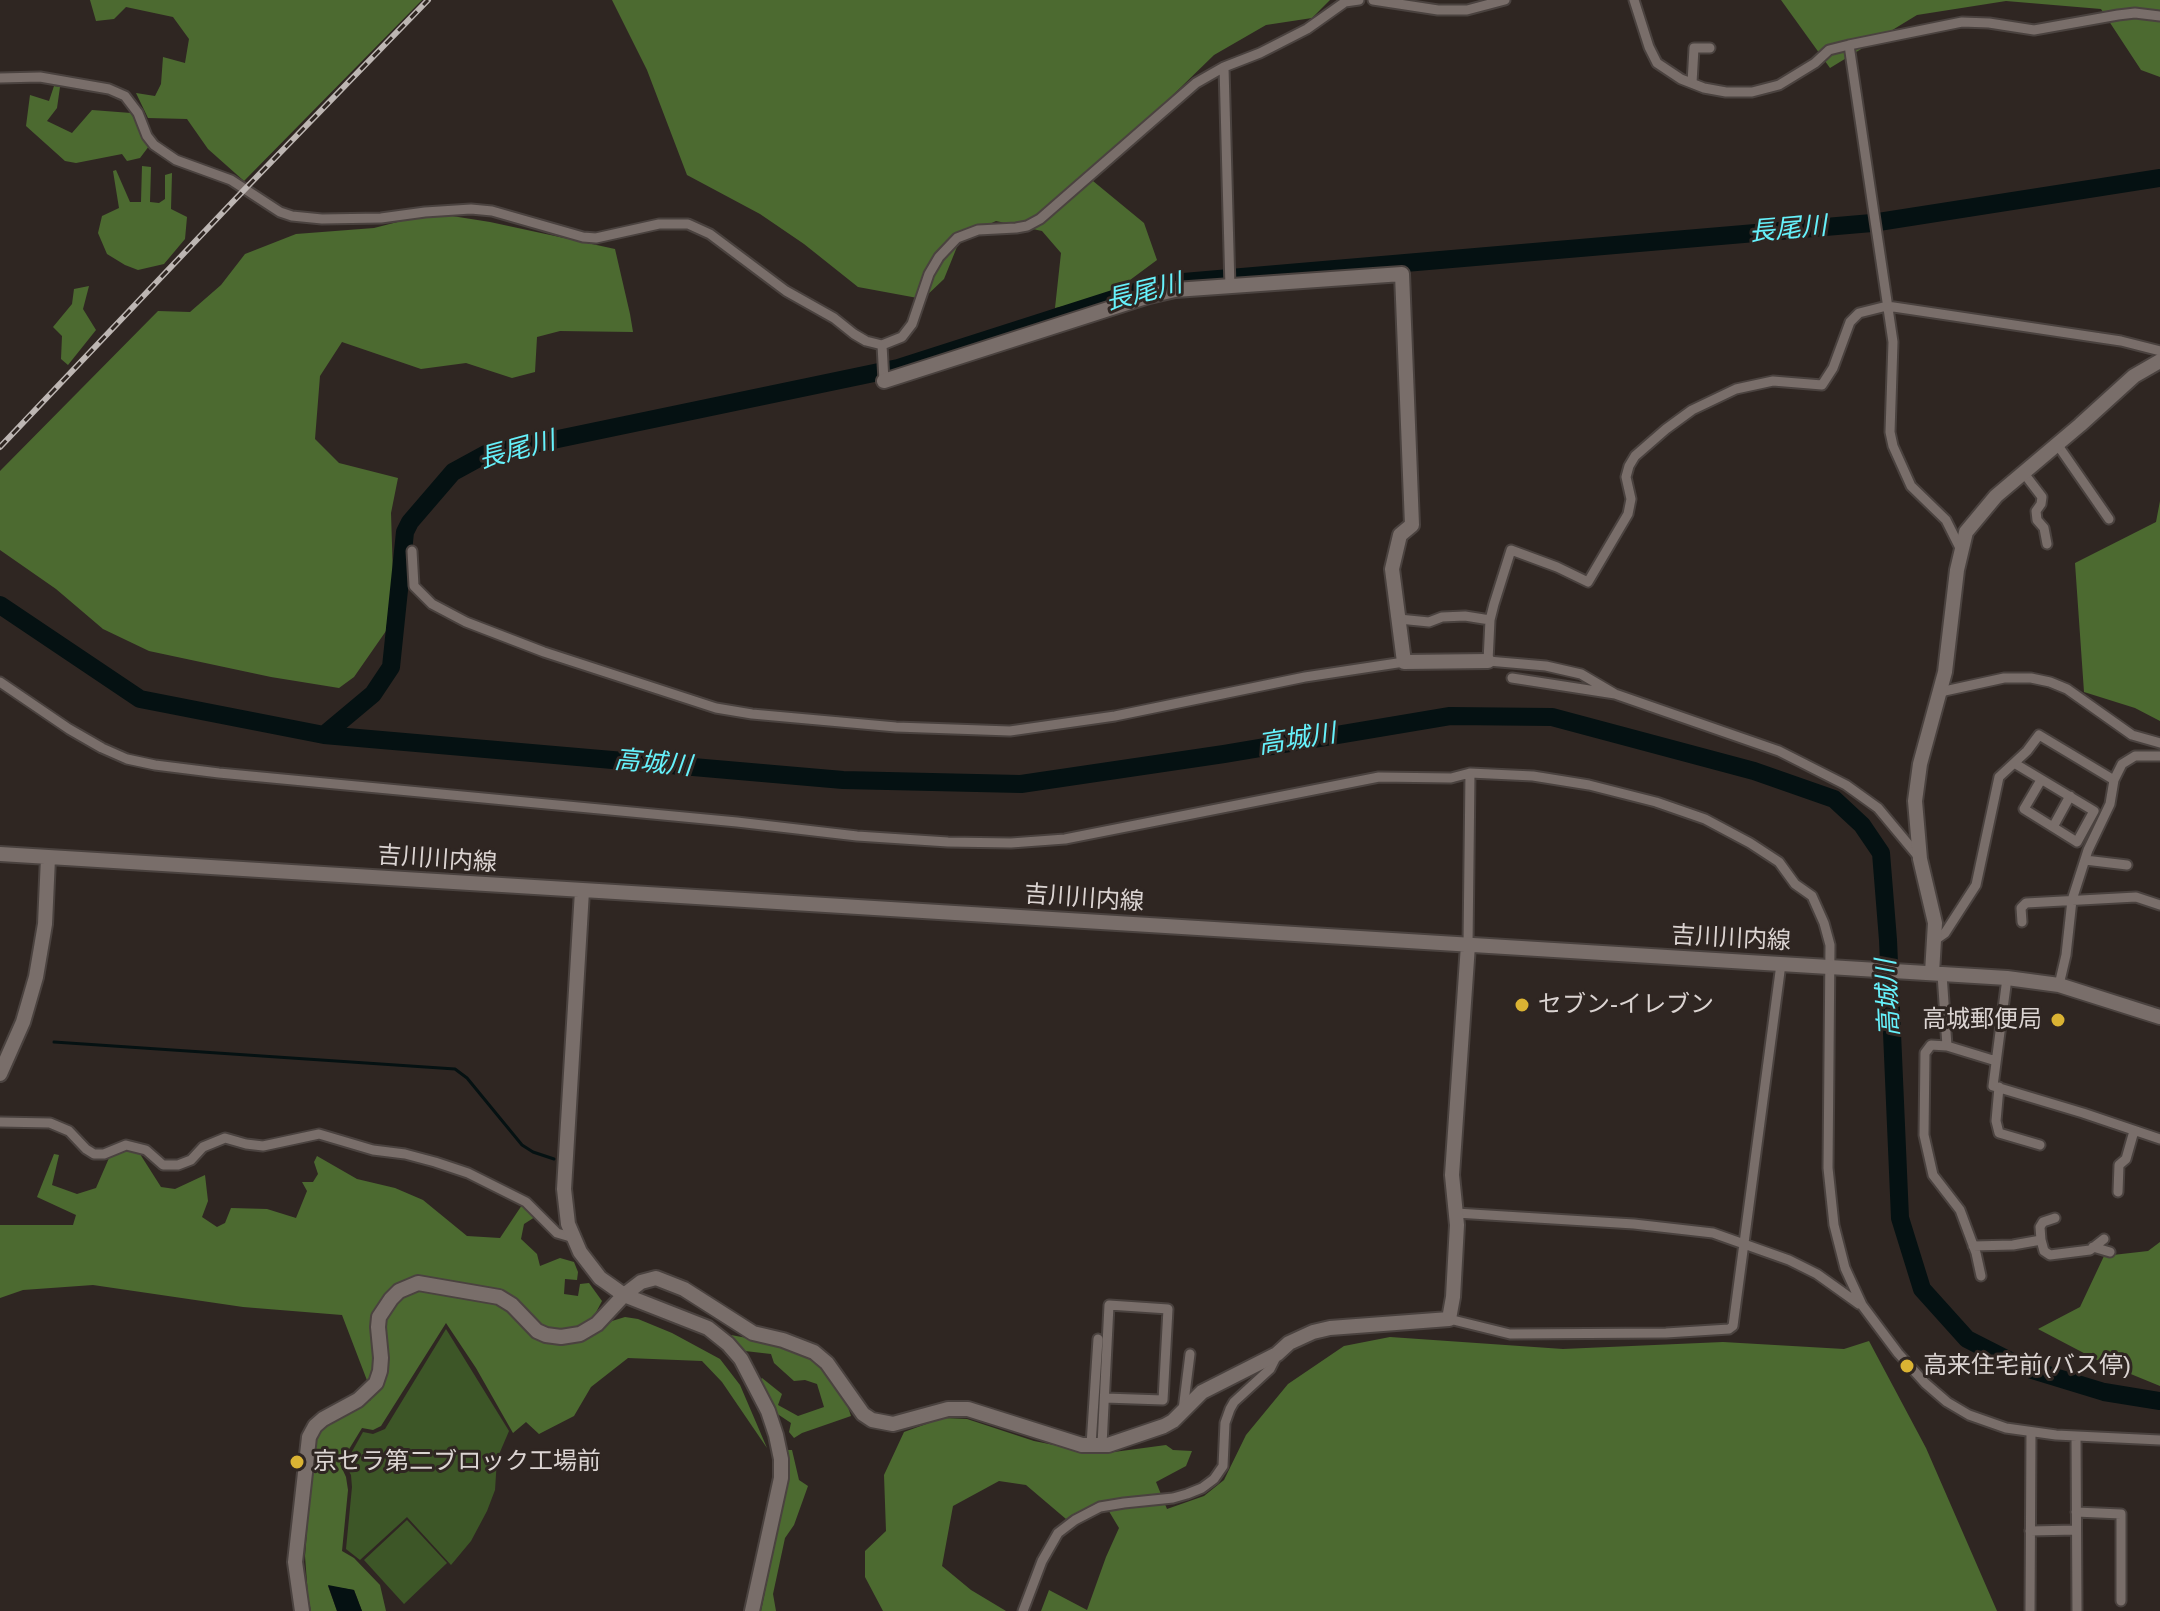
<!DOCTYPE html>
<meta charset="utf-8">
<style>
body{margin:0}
canvas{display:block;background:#2f2622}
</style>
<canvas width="2160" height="1611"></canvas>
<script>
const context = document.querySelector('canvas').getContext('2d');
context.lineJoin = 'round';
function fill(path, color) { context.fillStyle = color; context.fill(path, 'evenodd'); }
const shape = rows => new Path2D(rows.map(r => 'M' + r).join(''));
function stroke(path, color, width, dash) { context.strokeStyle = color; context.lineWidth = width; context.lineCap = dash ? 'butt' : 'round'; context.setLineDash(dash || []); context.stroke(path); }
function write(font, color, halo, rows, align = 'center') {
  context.font = font + ' Arial,"Noto Sans JP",sans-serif'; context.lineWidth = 6; context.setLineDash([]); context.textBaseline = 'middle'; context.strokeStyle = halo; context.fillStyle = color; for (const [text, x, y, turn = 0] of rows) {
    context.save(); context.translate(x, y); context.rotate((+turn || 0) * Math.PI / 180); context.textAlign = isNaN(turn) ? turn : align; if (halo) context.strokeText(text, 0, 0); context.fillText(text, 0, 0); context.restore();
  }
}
fill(shape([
 [446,1329,509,1431,497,1459,495,1490,487,1511,471,1541,451,1565,407,1517,360,1560,346,1549,352,1487,351,1475,345,1464,363,1432,373,1434,385,1429],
 [407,1520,447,1563,404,1604,364,1560]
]), '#3d5627');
fill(shape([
 [90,0,422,0,244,181,208,149,187,119,148,118,136,93,155,96,161,84,163,57,185,63,189,39,173,17,126,7,114,19,96,21],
 [612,0,1330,0,1312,18,1266,25,1214,55,1141,126,1093,181,1144,223,1157,260,1107,297,1055,308,1061,253,1042,231,996,221,961,237,944,279,923,299,858,287,804,244,760,214,687,175,647,70],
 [1781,0,2160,0,2160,77,2141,70,2101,9,2006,1,1917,15,1830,68],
 [54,86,60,87,57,108,47,121,72,133,92,110,131,113,149,146,140,158,127,161,122,154,76,163,65,161,26,126,30,95,49,101],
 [142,166,151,167,150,202,159,203,165,199,165,175,172,173,171,209,187,217,185,239,164,264,138,270,125,265,107,254,98,233,102,216,119,208,113,171,116,170,130,202,141,202],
 [433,213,490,222,615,249,630,314,633,332,560,331,537,337,535,372,512,378,466,363,421,369,342,342,320,376,315,439,339,463,398,478,391,513,393,577,386,631,354,677,339,688,271,677,149,651,103,629,56,589,0,550,0,471,158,311,190,312,221,285,245,254,296,234,374,228],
 [89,286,83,309,96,330,68,365,61,359,62,336,53,327,72,304,74,289],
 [2160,501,2160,721,2135,708,2084,692,2075,563,2156,522],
 [126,1149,140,1154,161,1187,175,1189,205,1175,208,1201,202,1217,217,1227,225,1223,231,1208,267,1209,296,1218,307,1191,302,1182,313,1182,318,1174,314,1162,317,1156,357,1179,395,1188,423,1200,467,1236,500,1238,522,1205,530,1209,535,1217,524,1224,521,1239,537,1254,540,1266,560,1258,574,1262,578,1272,577,1280,565,1279,564,1294,578,1296,580,1284,589,1283,602,1301,593,1318,594,1334,612,1321,625,1317,638,1319,672,1333,720,1359,740,1385,767,1448,722,1382,702,1361,628,1358,591,1387,574,1416,539,1434,526,1422,513,1433,476,1368,446,1323,381,1426,373,1430,362,1428,340,1464,346,1477,348,1490,342,1551,354,1558,380,1585,386,1611,362,1611,354,1590,328,1586,337,1611,311,1611,308,1596,305,1556,314,1446,319,1434,332,1420,371,1400,368,1383,342,1315,243,1307,93,1285,23,1290,0,1298,0,1225,73,1225,76,1215,37,1197,54,1154,59,1155,52,1185,77,1194,96,1188,109,1158],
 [2160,1242,2160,1386,2099,1361,2038,1329,2080,1307,2104,1256,2148,1251],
 [731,1335,747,1338,807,1355,823,1367,844,1395,851,1416,802,1433,794,1438,789,1432,791,1423,776,1413,759,1381,762,1378,782,1394,778,1405,798,1416,824,1407,817,1384,805,1380,794,1381,774,1363,771,1354,745,1351],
 [1390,1337,1563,1349,1723,1342,1844,1349,1869,1341,1926,1448,1997,1611,1041,1611,1049,1590,1087,1610,1106,1557,1119,1528,1104,1503,1066,1519,1026,1485,999,1481,953,1506,942,1566,971,1590,1006,1611,883,1611,865,1577,865,1551,886,1531,884,1475,904,1432,943,1418,967,1419,1034,1441,1099,1454,1166,1445,1173,1450,1192,1451,1186,1466,1156,1482,1167,1509,1204,1496,1224,1480,1246,1435,1288,1384,1344,1346],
 [786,1450,792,1450,799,1480,808,1486,794,1525,785,1538,773,1594,776,1611,761,1611,789,1475]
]), '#4c6a30');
fill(shape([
 [328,1585,354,1590,362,1611,337,1611]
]), '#051112');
stroke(shape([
 [54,1042,455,1069,467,1078,522,1145,533,1152,554,1159]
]), '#051112', 3);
stroke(shape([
 [0,605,140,699,324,735,843,780,1021,784,1224,754,1450,716,1552,717,1754,771,1834,799,1862,825,1881,853,1888,940,1900,1218,1922,1289,1967,1339,2022,1367,2104,1392,2160,1401],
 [324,735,373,694,391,667,405,532,410,522,453,472,486,454,898,368,1160,284,1872,223,2160,178]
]), '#051112', 18);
const street = shape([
 [1373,0,1438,10,1467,10,1505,0],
 [1634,0,1649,47,1657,63,1681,79,1704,88,1726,92,1752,92,1779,85,1815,63,1829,50,1849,45,1962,22,1989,23,2034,30,2118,15,2135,13,2160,16],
 [1849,45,1893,342,1890,432,1893,446,1911,486,1946,520,1961,550],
 [1224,67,1230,288],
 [0,78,40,77,109,89,125,96,138,113,147,136,154,145,176,160,231,180,280,212,292,216,322,219,381,218,425,212,471,209,492,211,583,237,596,238,659,224,688,224,710,234,786,291,834,318,854,334,866,341,882,345,902,337,912,324,929,274,939,257,957,238,978,230,1016,228,1027,226,1040,219,1196,83,1224,67,1260,53,1307,29,1345,2,1359,0],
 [1692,83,1694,48,1710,48],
 [882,345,884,381],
 [2057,444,2109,519],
 [2023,472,2042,497,2041,504,2036,511,2037,520,2044,528,2047,544],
 [412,551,414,586,432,604,466,622,544,652,716,708,752,714,896,727,1010,731,1115,716,1305,677,1404,662],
 [1399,619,1429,622,1442,617,1465,616,1490,620],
 [1512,678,1615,694,1779,751,1846,785,1878,808,1918,856],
 [0,682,69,729,102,748,127,759,155,765,219,773,737,822,857,836,948,842,1011,843,1065,839,1379,777,1451,778,1470,773,1533,776,1589,785,1656,802,1705,819,1750,843,1779,862,1795,884,1812,896,1824,923,1830,945,1828,1168,1834,1225,1845,1268,1862,1305,1898,1353,1925,1383,1947,1402,1969,1415,2006,1428,2056,1435,2160,1440],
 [1940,692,2004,678,2031,678,2050,682,2067,689,2132,735,2160,743],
 [1615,694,1581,674,1546,666,1488,661,1490,620,1494,604,1511,550,1557,567,1588,582,1628,514,1631,499,1626,477,1629,466,1635,456,1666,429,1692,410,1736,389,1773,381,1822,385,1833,368,1850,322,1859,313,1887,306,2121,341,2160,351],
 [2014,763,2094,811,2077,842,2024,809,2041,780],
 [2053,827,2070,796],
 [2085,860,2127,865],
 [2022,922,2021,908,2026,903,2136,897,2160,905],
 [1935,940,1945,933,1976,885,1999,777,2027,751,2039,735,2114,780],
 [1468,945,1470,773],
 [1942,974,1947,1046,1931,1045,1925,1053,1924,1135,1933,1175,1960,1210,1976,1253,1981,1276],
 [2007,978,1993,1086,2083,1113,2160,1139],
 [2059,985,2066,955,2072,900,2088,850,2110,804,2114,780,2122,764,2135,756,2160,756],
 [1947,1046,1996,1061],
 [1999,1087,1996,1121,1999,1133,2040,1145],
 [0,1122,50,1123,69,1131,86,1149,94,1154,104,1154,126,1145,146,1150,163,1165,178,1165,191,1160,203,1147,225,1138,246,1144,263,1146,319,1134,373,1150,405,1154,435,1162,468,1173,526,1202,557,1233,574,1238],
 [2118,1192,2119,1165,2126,1159,2134,1131],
 [1456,1213,1634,1224,1713,1233,1789,1260,1817,1274,1859,1304],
 [2041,1240,2044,1251,2050,1255,2090,1250,2104,1239],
 [1973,1246,2013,1245,2041,1240,2040,1227,2043,1222,2055,1218],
 [2093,1247,2110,1252],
 [1449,1319,1510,1334,1666,1333,1729,1329,1733,1326,1781,964],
 [1183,1410,1190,1354],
 [2076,1436,2077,1611],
 [1091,1445,1098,1339],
 [1102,1445,1109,1305,1168,1309,1163,1400,1105,1398],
 [2076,1512,2121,1514,2121,1601],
 [2030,1531,2076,1530],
 [1023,1611,1042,1561,1058,1533,1075,1520,1100,1507,1124,1503,1173,1498,1187,1494,1202,1488,1214,1479,1223,1466,1225,1423,1230,1409,1234,1402,1270,1369,1277,1355],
 [2030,1611,2031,1432]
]);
const secondary = shape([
 [884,381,1149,296,1175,290,1402,274,1412,525,1400,535,1392,569,1404,662,1488,661],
 [0,854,2007,978,2059,985,2160,1017],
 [582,891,564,1189,568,1224,580,1252,600,1278,610,1285,624,1295,708,1328,728,1344,741,1359,768,1411,776,1435,781,1459,781,1478,752,1611],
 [1932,973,1935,923,1920,859,1915,801,1920,764,1945,672,1957,570,1966,532,1996,496,2080,425,2134,376,2160,361],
 [0,1074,23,1022,36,977,45,924,48,858],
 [302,1611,295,1562,309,1437,315,1426,323,1419,358,1400,376,1383,380,1371,381,1358,378,1327,379,1317,391,1299,399,1291,418,1283,499,1297,512,1305,537,1331,546,1335,561,1337,580,1334,597,1324,624,1295,641,1282,656,1278,684,1289,753,1333,783,1340,814,1352,827,1363,863,1414,872,1420,893,1424,948,1409,968,1409,1082,1445,1108,1445,1164,1426,1173,1421,1202,1392,1277,1354,1289,1343,1313,1332,1330,1328,1449,1319,1453,1297,1457,1225,1452,1175,1468,945]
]);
stroke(street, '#4a423f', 13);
stroke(secondary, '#4a423f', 18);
stroke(street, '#796e6a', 9);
stroke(secondary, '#796e6a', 14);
const rail = shape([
 [0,447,244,190,428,0]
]);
stroke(rail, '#bdb6b3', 6);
stroke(rail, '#2f2622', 3, [9]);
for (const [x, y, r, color] of [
 [1522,1005,8,"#dab333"],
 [2058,1020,8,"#dab333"],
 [1907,1366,8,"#dab333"],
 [297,1462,8,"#dab333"]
]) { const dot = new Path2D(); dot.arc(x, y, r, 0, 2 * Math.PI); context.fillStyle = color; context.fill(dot); stroke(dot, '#2f2622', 3); }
write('24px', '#dbd4d2', '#2f2622', [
 ["吉川川内線",437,860,4],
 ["吉川川内線",1084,899,4],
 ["吉川川内線",1731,939,3]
]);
write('24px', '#dbd4d2', '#2f2622', [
 ["セブン-イレブン",1538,1005],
 ["高城郵便局",2042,1020,"right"],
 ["高来住宅前(バス停)",1923,1366],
 ["京セラ第二ブロック工場前",313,1462]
], 'left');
write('italic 26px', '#66f2fc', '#2f2622', [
 ["長尾川",1788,230,-5],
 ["長尾川",1144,293,-14],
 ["長尾川",517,451,-15],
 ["高城川",1297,740,-9],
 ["高城川",653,764,5],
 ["高城川",1889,998,-93]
]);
</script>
